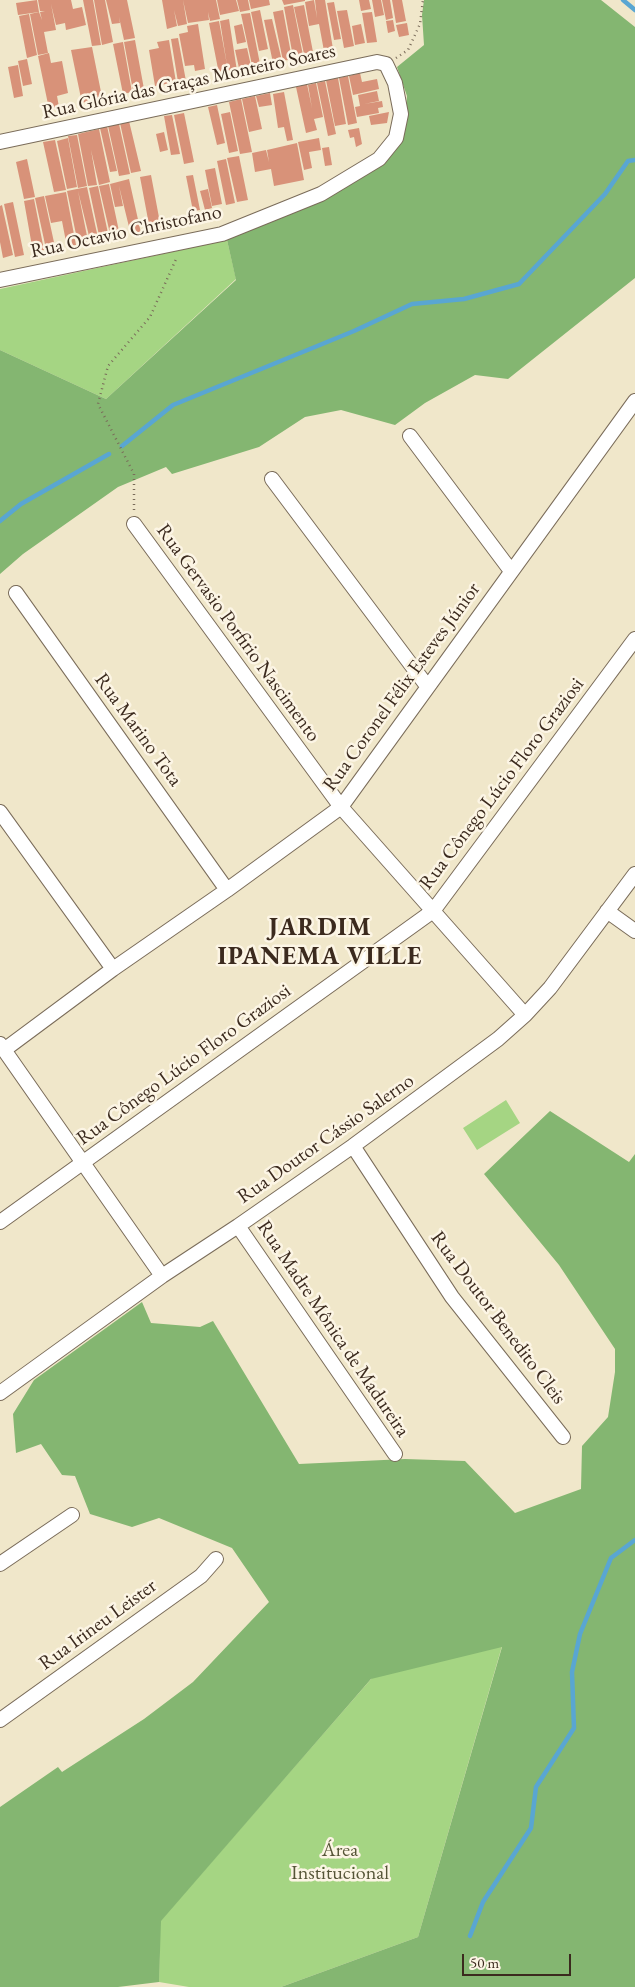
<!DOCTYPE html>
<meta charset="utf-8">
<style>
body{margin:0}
#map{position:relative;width:635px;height:1987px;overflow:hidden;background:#f0e7ca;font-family:"EB Garamond",serif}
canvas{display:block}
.scale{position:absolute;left:462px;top:1954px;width:109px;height:22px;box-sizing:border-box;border:2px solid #3b2a1e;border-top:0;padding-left:6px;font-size:15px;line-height:18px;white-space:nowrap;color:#3b2a1e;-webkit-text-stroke:4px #fcf5e5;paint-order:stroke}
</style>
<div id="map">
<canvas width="635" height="1987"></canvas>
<div class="scale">50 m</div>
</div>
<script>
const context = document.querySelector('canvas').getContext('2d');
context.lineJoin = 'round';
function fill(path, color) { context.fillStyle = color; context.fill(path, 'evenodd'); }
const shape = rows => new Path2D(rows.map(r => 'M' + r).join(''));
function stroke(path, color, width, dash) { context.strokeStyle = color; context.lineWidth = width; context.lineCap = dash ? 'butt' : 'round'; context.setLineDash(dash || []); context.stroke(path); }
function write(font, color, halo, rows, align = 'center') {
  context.font = font + ' "EB Garamond",serif'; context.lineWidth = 5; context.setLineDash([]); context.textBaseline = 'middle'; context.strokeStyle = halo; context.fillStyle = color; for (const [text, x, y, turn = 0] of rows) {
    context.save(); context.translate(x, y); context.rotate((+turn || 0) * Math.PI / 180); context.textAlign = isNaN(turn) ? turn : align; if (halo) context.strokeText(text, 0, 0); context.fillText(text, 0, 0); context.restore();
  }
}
fill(shape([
 [227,240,236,279,106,399,0,350,0,289],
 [506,1100,520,1123,477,1150,463,1128],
 [502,1646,418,1937,281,1987,189,1987,159,1982,160,1921,372,1678]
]), '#a5d583');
fill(shape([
 [424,0,601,0,635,27,635,278,508,379,475,375,425,403,395,425,341,410,305,417,259,447,172,474,166,467,118,487,23,554,0,574,0,350,106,399,236,280,227,240,378,167,404,135,407,96,397,67,424,45,422,15],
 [550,1111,629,1162,635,1154,635,1987,281,1987,418,1937,502,1647,371,1679,161,1921,159,1982,118,1987,0,1987,0,1807,58,1767,62,1772,144,1719,193,1682,269,1602,232,1548,159,1518,132,1527,90,1514,75,1476,62,1475,41,1444,16,1453,13,1414,34,1380,142,1302,151,1323,200,1327,213,1321,299,1464,405,1459,465,1461,515,1513,581,1489,582,1446,608,1417,615,1372,615,1349,559,1265,484,1174]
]), '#84b671');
stroke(shape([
 [623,0,635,10],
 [122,446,173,405,354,331,412,304,464,299,519,284,605,194,628,161,635,160],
 [0,521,21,504,109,454],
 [470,1936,483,1902,531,1828,536,1787,574,1728,572,1672,580,1634,611,1558,635,1540]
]), '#59a6d2', 4.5);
fill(shape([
 [37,0,39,12,18,15,16,3],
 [38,0,71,0,73,9,82,7,86,25,66,30,65,23,56,25,51,4,56,30,44,32,48,53,38,55,30,14,39,12,42,20,40,12,45,11,40,11],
 [83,0,93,0,101,45,92,46],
 [94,0,105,0,113,42,102,45],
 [106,0,127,0,135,38,124,40,119,17,120,23,112,24],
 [162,0,183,0,187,24,178,26,174,10,177,26,167,29],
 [183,0,216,0,220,19,210,21,208,12,209,20,188,23],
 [217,0,236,0,239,11,220,15],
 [237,0,248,0,250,10,240,12],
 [249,0,269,0,270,5,251,9],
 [282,0,305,0,305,1,284,5],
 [314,0,317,18,315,0,325,0,333,49,324,51,319,24,309,26,305,2],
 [359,0,369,0,371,9,361,11],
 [372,0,381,0,384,15,375,17],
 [382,0,390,0,393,18,386,20],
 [392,0,402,0,406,21,396,23],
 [334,2,341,39,334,40,327,3],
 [293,5,303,55,293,57,284,7],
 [304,5,313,52,304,54,294,7],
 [260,10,268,49,259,51,251,12],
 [283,10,292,59,283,61,273,12],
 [347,10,354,46,344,48,337,11],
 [372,12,377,42,367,43,362,13],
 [250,13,260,64,252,65,241,14],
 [29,14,37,55,27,58,19,16],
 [229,19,237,71,219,74,209,23,219,21,227,65,220,21],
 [272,19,282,61,273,63,264,20],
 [393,20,395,31,388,33,386,21],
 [407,23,409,35,399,37,396,25],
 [198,24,205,69,195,71,194,65,185,66,179,34,188,32,187,26],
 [242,24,246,42,237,44,234,26],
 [361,24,365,43,355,45,352,26],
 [178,38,186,81,178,82,171,39],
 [135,40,144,89,133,91,124,42],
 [169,40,176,82,155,86,149,50,159,48,157,42],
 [123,42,132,92,123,94,113,44],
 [92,47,102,97,82,103,71,50],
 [247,48,251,66,239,68,235,50],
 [49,53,51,63,62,61,68,93,57,96,59,107,49,109,38,56],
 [27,59,32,84,23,86,18,61],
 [18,65,23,96,14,98,8,67],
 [360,73,362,82,377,79,379,89,353,95,349,76],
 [348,76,357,123,348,125,339,78],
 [338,78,346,124,335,126,326,80],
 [325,81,336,134,328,136,317,83],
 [316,83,323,117,314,119,317,130,306,133,296,87,307,84,312,108,308,85],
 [377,91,379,101,364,104,382,101,383,107,378,108,379,113,357,117,355,107,360,106,358,95],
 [284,92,293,140,287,141,284,127,278,128,273,94],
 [270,93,272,105,259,107,256,96],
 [255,96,262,129,249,132,242,99],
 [241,99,252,152,240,154,229,102],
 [217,105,225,143,217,145,208,107],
 [230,112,238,151,229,153,221,114],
 [389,112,387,123,371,125,369,116],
 [184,113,194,162,184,164,174,115],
 [172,115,180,154,171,155,164,116],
 [129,121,141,171,131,173,120,123],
 [119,124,130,174,119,176,108,126],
 [107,126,117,171,110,172,100,128],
 [359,128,362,144,356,147,354,137,350,138,348,130],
 [99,129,110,182,99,185,91,150,97,185,88,186,78,134],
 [164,132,168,150,160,152,156,134],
 [77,135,87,186,78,188,68,136],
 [68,138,77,187,67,189,57,141],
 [319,138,321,150,309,152,312,168,304,170,298,142],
 [55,140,66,190,54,192,43,142],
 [297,143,304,180,274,186,271,169,255,172,252,153,266,150,269,162,267,150],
 [329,147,332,165,325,166,322,148],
 [239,156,248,200,237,202,227,158],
 [27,159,35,197,24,199,16,162],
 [226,159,235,203,226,205,217,161],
 [215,168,222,204,212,206,205,170],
 [151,175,161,228,150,230,140,177],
 [193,175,200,210,193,211,186,176],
 [129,179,141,233,131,235,119,186,123,206,115,207,110,184],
 [109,184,120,236,111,238,99,186],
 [98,186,109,238,100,240,89,188],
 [87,187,98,238,90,240,78,191,88,241,78,244,67,191],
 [208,189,212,208,205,210,200,191],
 [66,192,76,245,67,247,62,221,51,223,45,196],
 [44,196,55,247,46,249,35,198],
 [34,199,44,250,33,252,24,201],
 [13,202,24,255,15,257,4,204],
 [2,205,13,255,3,258,0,242,0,206]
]), '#d89279');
const minor = shape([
 [0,142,377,62,386,64,395,83,401,114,396,138,379,159,321,194,222,234,0,280],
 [410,436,511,571],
 [272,479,427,686],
 [134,524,341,807,525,1015],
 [16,593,227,890],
 [0,812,113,969],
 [607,911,635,931],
 [0,1044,162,1276],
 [4,1050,113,969,227,890,341,807,635,401],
 [353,1146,452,1297,563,1437],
 [0,1222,433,911,635,639],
 [238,1226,395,1454],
 [0,1393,162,1276,238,1226,353,1146,498,1039,525,1015,550,988,635,874],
 [0,1564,72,1515],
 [0,1720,201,1576,216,1559]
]);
stroke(minor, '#7a6c5a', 16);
stroke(shape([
 [396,58,408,50,420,24,423,0],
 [134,510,134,474,98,404,108,366,150,317,177,257]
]), '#7a6c5a', 2.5, [1, 4]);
stroke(minor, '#fff', 14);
write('20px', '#3b2a1e', '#fcf5e5', [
 ["Rua Glória das Graças Monteiro Soares",189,82,-12],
 ["Rua Octavio Christofano",126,232,-12],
 ["Rua Gervasio Porfirio Nascimento",238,633,54],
 ["Rua Coronel Félix Esteves Júnior",402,687,-54],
 ["Rua Marino Tota",138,730,54],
 ["Rua Cônego Lúcio Floro Graziosi",502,784,-53],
 ["Rua Cônego Lúcio Floro Graziosi",184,1065,-36],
 ["Rua Doutor Cássio Salerno",326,1139,-35],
 ["Rua Doutor Benedito Cleis",498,1318,53],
 ["Rua Madre Mônica de Madureira",333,1329,56],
 ["Rua Irineu Leister",98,1625,-36]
]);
write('20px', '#565537', '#fcf5e5', [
 ["Área",340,1851],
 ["Institucional",340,1874]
]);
context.letterSpacing = '1px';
write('bold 25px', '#3b2a1e', '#fcf5e5', [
 ["JARDIM",320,928],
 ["IPANEMA VILLE",320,957]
]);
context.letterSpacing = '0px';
</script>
